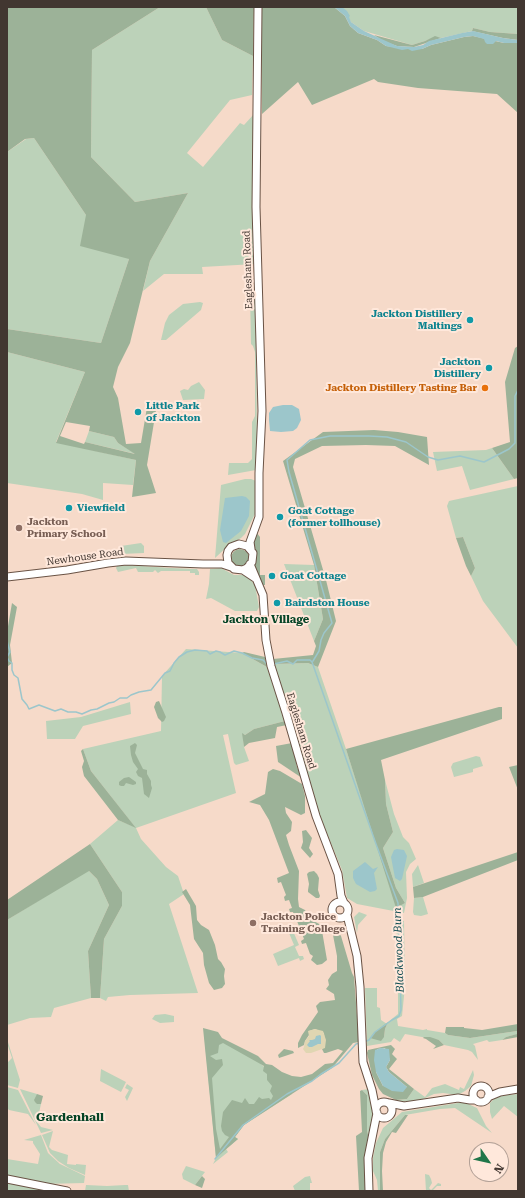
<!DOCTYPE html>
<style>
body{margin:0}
#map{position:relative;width:525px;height:1198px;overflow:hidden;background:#f6dac9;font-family:"Roboto Serif",serif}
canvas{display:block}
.frame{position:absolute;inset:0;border:8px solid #423731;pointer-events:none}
.north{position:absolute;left:469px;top:1142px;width:40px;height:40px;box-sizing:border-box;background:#ffe8db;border:1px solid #b3a197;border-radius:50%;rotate:124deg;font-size:11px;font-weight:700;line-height:16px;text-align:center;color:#423731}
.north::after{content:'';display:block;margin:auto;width:14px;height:18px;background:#207649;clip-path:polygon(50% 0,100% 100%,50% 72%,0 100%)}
</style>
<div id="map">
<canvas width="525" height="1198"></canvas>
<div class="frame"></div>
<div class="north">N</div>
</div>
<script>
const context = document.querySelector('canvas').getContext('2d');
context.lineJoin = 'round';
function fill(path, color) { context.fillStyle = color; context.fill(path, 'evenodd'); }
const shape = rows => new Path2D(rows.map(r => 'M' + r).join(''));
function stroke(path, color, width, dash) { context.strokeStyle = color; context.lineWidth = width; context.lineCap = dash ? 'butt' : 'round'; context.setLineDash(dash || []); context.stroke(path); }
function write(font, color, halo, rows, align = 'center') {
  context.font = font + ' "Roboto Serif",serif'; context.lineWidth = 4; context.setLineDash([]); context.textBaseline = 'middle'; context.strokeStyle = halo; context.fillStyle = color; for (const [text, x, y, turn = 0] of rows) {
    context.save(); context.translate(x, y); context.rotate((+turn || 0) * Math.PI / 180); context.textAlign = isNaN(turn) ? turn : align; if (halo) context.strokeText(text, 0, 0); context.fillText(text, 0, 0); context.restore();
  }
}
fill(shape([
 [160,7,206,7,222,40,253,56,252,95,230,100,187,153,203,167,240,123,244,125,254,114,255,264,202,267,203,274,164,274,143,291,150,261,188,193,135,202,91,157,92,50],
 [342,7,518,7,518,34,490,32,473,28,472,31,441,38,435,37,425,41,412,45,364,31,351,22],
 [34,138,86,215,129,259,101,343,7,329,7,152,26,139],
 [256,294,257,466,256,470,228,475,229,463,248,463,252,459,252,422,255,416,255,352,253,346,251,344,250,295],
 [200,302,203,303,201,310,166,340,161,340,165,323,169,315,183,304],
 [7,352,85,372,56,442,136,460,133,485,103,483,103,500,82,494,7,483],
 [199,382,205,390,204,399,183,400,180,391,184,389,188,390,191,386],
 [89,431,114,437,118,443,136,454,85,442],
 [492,448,514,479,470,490,462,466,437,471,433,452,486,450],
 [245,479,251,479,256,481,256,512,245,534,241,538,230,544,215,558,221,485],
 [518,486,518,648,483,601,471,576,475,568,463,537,456,538,447,506,449,501],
 [141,543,144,546,144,553,122,554,121,546],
 [284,564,314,565,323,619,314,641],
 [127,565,171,568,195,569,197,569,199,572,199,575,195,575,195,573,190,573,190,571,161,571,158,573,155,570,153,572,138,572,136,568,118,572,116,568,117,566],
 [221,568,234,575,243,575,250,579,255,585,259,607,257,611,235,611,211,598,206,599,209,584,210,569],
 [186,649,242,653,267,667,285,721,254,729,245,735,243,734,244,747,249,761,236,765,234,763,228,734,223,735,236,793,136,828,141,839,166,867,178,876,184,894,169,904,198,993,130,995,108,997,106,1001,100,998,104,939,122,906,122,892,90,844,118,820,135,827,91,771,83,749,161,731,162,676],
 [308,663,318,667,346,749,397,907,405,903,396,888,383,848,393,832,386,804,385,780,394,814,403,837,409,843,416,859,410,864,406,872,407,898,404,913,357,904,347,898,342,870,319,814,273,664],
 [130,702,131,714,83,726,75,739,47,739,46,721,81,717],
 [476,756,480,757,483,766,473,769,473,772,454,777,451,767,453,763],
 [418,865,424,883,413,887,412,874],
 [88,870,97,879,109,905,88,951,91,998,54,1008,51,1017,30,1018,7,1025,7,920],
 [423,897,428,914,421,916,414,915,413,912,414,898],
 [359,912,367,915,358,925,357,933,354,917],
 [395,919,396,919,404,921,405,986,402,1016,397,1019,398,1026,423,1030,427,1029,427,1030,445,1033,448,1035,470,1038,517,1031,518,1034,506,1037,502,1040,489,1042,487,1040,473,1044,475,1046,478,1060,472,1052,468,1050,444,1045,439,1040,405,1034,400,1042,394,1038,391,1042,367,1046,365,988,377,988,377,1007,380,1008,381,1020,387,1024,375,1032,384,1037,385,1029,388,1022,398,1014,398,952,396,928,397,923,394,922],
 [293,931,299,945,295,947,299,956,303,956,304,959,300,961,299,958,278,966,273,954,294,945,289,933],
 [165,1014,174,1016,174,1022,160,1023,152,1019,155,1015],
 [204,1033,255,1058,292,1094,244,1125,235,1137,238,1139,226,1149,228,1152,213,1164,216,1158],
 [7,1039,20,1080,18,1088,7,1085,7,1063,12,1058,7,1043],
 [101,1069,126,1082,121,1092,100,1081],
 [473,1070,474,1075,471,1086,465,1091,458,1095,443,1093,434,1094,421,1100,401,1102,396,1100,407,1099,414,1089,425,1097,432,1088,445,1084,459,1090,460,1087,464,1089],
 [127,1084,133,1088,127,1101,125,1097,129,1090,125,1088],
 [7,1087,18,1090,36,1125,28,1114,9,1110,7,1108],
 [20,1089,37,1094,37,1104,41,1104,37,1122,41,1127,53,1130,41,1133],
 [369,1089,374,1117,369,1138,367,1131,367,1095,362,1090],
 [518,1094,518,1117,504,1106,492,1119,490,1112,490,1103,493,1100,498,1096],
 [464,1102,477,1108,486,1126,492,1133,455,1108,440,1109,405,1115,385,1139,380,1152,380,1191,378,1191,377,1180,373,1171,373,1158,376,1143,383,1128,402,1112],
 [53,1131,49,1147,52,1150,68,1155,67,1164,76,1165,76,1164,86,1165,85,1175,69,1168,58,1161,50,1153,42,1135],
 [41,1135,48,1153,60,1164,85,1176,84,1183,45,1184,7,1176,7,1159,38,1164,40,1154,33,1143,33,1141,24,1140],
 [186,1166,205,1172,195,1185,183,1179,182,1174],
 [425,1174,429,1175,431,1179,432,1183,429,1188,431,1190,438,1183,441,1184,441,1186,437,1186,432,1191,426,1191],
 [310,1176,312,1183,310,1183,310,1191,295,1191,293,1186,305,1177],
 [7,1182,38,1188,49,1191,7,1191],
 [86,1185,107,1186,125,1185,128,1185,129,1191,134,1191,85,1191]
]), '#bcd2b9');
fill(shape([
 [7,7,160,7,92,50,91,157,135,202,188,193,150,261,130,343,118,367,113,387,118,398,126,444,141,443,148,401,157,404,147,465,156,493,132,497,136,460,56,443,85,372,7,352,7,329,101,343,129,259,80,246,86,215,34,138,25,139,7,152],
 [66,422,90,426,89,431,114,437,118,443,135,454,85,442,84,444,60,436],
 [206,7,254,7,253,56,222,40],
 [262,7,334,7,345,16,350,26,358,33,377,40,386,46,408,49,422,49,431,45,464,37,473,36,504,43,518,43,518,113,497,94,418,88,378,82,374,79,312,105,298,82,262,114],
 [473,28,490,32,518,34,518,40,503,38,472,31],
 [374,35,412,45,425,41,435,36,441,38,414,47,397,46,383,41],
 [518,346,518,478,514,479,492,448,510,442,505,382,515,348],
 [374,430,398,432,427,437,429,465,395,446,366,445,322,446,295,459,293,467,326,580,336,621,318,667,308,663,273,664,273,659,313,655,316,646,314,641,323,619,314,565,283,461,323,432],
 [256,533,257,533,260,537,260,575,265,575,265,585,262,585,254,567,255,559,253,543],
 [463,537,475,568,471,576,466,566,456,538],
 '231 558a9 9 0 1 1 18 0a9 9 0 1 1-18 0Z',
 [12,603,17,607,10,645,12,663,7,667,7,632],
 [244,652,265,657,267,667,242,653],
 [159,701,166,717,164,721,162,722,158,718,154,707,156,702],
 [499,707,502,707,502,719,381,760,385,780,386,804,393,832,383,848,396,888,405,903,396,908,346,749],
 [285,721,287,725,277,727,275,738,249,743,244,747,242,733,245,735,254,729],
 [135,743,137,745,135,753,143,769,147,770,147,774,151,781,151,785,152,788,149,798,144,794,142,778,138,776,136,772,138,769,133,762,131,755,130,746],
 [292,743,297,767,302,778,278,762,276,746],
 [83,749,91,771,136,828,118,820,84,776,82,767,84,761,81,751],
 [518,765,518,790,509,767],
 [273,769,280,771,302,784,305,796,305,813,301,815,285,807,286,813,292,822,291,831,286,835,289,845,299,871,298,899,299,907,305,910,310,919,321,925,327,960,322,964,317,965,311,960,313,956,310,954,306,943,302,944,301,941,304,939,297,921,293,922,293,920,295,918,293,912,290,912,289,909,292,908,289,900,285,901,284,897,286,895,281,882,278,883,277,878,289,873,269,820,260,805,249,802,265,794,268,772],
 [129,777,136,782,136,784,133,785,126,783,124,786,121,786,119,785,119,782,124,778],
 [306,830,312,838,309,848,313,854,310,858,301,848,303,842,302,831],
 [90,844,122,892,122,906,104,939,100,998,91,998,88,951,109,905,97,879,89,871,7,920,7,900],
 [518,852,518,860,423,897,414,898,413,887],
 [314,871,317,874,319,878,318,890,320,896,319,898,316,898,308,892,308,890,309,884,307,874,309,872],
 [186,889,196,906,197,920,201,925,209,930,215,945,218,959,221,962,225,969,224,976,225,984,222,988,214,990,209,983,204,965,203,953,194,939,190,905,182,892],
 [338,932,341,936,352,973,354,977,359,1042,353,1043,332,1068,244,1125,235,1137,238,1139,216,1158,203,1028,218,1032,222,1038,258,1056,266,1064,272,1065,282,1072,292,1076,301,1077,312,1074,325,1064,333,1063,343,1051,338,1049,326,1053,324,1053,322,1049,325,1047,324,1033,315,1029,309,1031,309,1035,305,1041,304,1045,298,1048,298,1043,302,1035,318,1012,316,1006,320,1002,335,1000,334,994,326,989,329,985,328,980,332,974,337,971,337,956,333,935],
 [223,1043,264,1066,263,1071,267,1074,267,1080,272,1086,270,1091,273,1096,271,1100,269,1098,262,1099,259,1097,254,1104,249,1104,245,1098,242,1103,232,1100,223,1112,221,1126,222,1131,225,1135,229,1137,220,1149,216,1129,212,1078,223,1065,222,1059,216,1060,210,1056,218,1053,219,1045],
 [388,1022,385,1029,384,1037,381,1041,370,1038,375,1032],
 [518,1024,518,1037,502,1040,506,1037,517,1034,517,1031,470,1038,448,1035,445,1033,446,1027,464,1027,464,1028,482,1030],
 [424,1037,430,1037,439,1040,444,1045,433,1049,436,1046,426,1039,423,1038],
 [391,1045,395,1049,392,1054,397,1059,389,1069,414,1089,407,1099,396,1100,383,1094,379,1089,372,1075,367,1053,368,1050],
 [385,1048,390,1060,386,1067,389,1072,407,1087,383,1086,376,1072,377,1049],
 [284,1049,293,1051,294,1053,279,1058,278,1055],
 [362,1090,367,1095,367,1131,369,1138,367,1148,365,1172,365,1191,359,1191,356,1136,362,1132,360,1091],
 [37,1094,43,1096,41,1104,37,1104,35,1102,34,1100],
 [405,1115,408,1115,396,1133,392,1132,386,1142,383,1153,382,1171,383,1191,380,1191,380,1152,385,1139],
 [202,1176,205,1179,202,1188,195,1185]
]), '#9cb298');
fill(shape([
 [315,1029,323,1031,326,1040,325,1048,311,1053,306,1053,303,1049,304,1047,305,1041,309,1036,308,1031]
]), '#e0d6b2');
fill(shape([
 [334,7,342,7,347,11,350,16,349,17,351,22,364,31,397,46,414,47,423,45,429,41,462,33,473,31,503,38,518,40,518,43,504,43,496,41,493,44,487,44,485,42,484,39,473,36,464,37,431,45,422,49,412,51,408,49,402,50,386,46,377,40,358,33,350,26,345,16],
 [283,405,292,405,299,409,301,420,297,428,293,431,281,432,270,431,269,420,269,413,273,407],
 [242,496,246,497,250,501,249,516,241,531,226,543,223,542,220,530,225,498],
 [397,849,404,850,407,856,402,879,400,881,395,878,391,857,394,850],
 [365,862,373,869,378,867,374,873,377,889,375,891,370,892,356,884,353,878,353,871],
 [320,1035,321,1036,321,1044,318,1044,312,1047,309,1047,307,1045,310,1041,309,1040,312,1040,315,1039,316,1036],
 [381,1048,389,1049,390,1060,386,1067,389,1072,407,1087,403,1092,392,1091,383,1086,376,1072,374,1060,375,1050]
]), '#9cc6cb');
stroke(shape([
 [7,641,10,652,7,657],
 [7,657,9,661,12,663,12,670,14,675,18,678,22,699,27,705,29,709,39,705,55,711,61,709,68,712,76,712,82,714,91,710,97,709,109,703,114,702,120,698,127,698,131,695,139,692,151,690,165,673,170,671,174,663,179,657,187,652,195,650,207,651,210,654,216,651,220,652,225,655,234,651,242,653,252,658,263,660,266,663],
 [313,661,319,651,321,640,324,633,332,623,289,472,287,460,310,440,330,436,369,436,387,437,406,442,428,457,438,460,460,456,484,462,509,449,515,443,515,396,518,390],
 [312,662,376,844,398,903,401,1010,399,1016,392,1020,375,1032,369,1040,364,1042],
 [274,664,287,661,293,664,297,660,310,660,312,662],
 [215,1159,243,1125,287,1094,312,1081,321,1074,339,1063,356,1044,360,1043]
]), '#9cc6cb', 1.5);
const secondary = shape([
 [251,549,250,542,259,517,259,473,262,411,256,207,258,7],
 [250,564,263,595,266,640,271,666,286,713,316,816,338,874,341,896,344,903],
 [243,570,247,568,252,562,253,553,247,546,239,544,231,547,228,551,227,555,228,563,234,569,243,570,255,578],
 [7,577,67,570,108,563,126,561,203,564,222,564,231,567],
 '332 910a8 8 0 1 1 16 0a8 8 0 1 1-16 0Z',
 [347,915,357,956,360,987,363,1062,372,1090,376,1110],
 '473 1094a8 8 0 1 1 16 0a8 8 0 1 1-16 0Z',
 [488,1097,500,1092,518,1089],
 '376 1110a8 8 0 1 1 16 0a8 8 0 1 1-16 0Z',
 [389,1103,404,1106,458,1098,470,1100,476,1100],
 [7,1179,67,1191],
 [369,1191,368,1158,377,1113]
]);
stroke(secondary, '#6a5345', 9);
stroke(secondary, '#fff', 7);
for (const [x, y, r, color] of [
 [470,320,4,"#0f9aa8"],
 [489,368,4,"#0f9aa8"],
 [485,388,4,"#e8710a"],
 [138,412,4,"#0f9aa8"],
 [69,508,4,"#0f9aa8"],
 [280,517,4,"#0f9aa8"],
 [19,528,4,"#8d6e63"],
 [272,576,4,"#0f9aa8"],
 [277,603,4,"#0f9aa8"],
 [253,923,4,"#8d6e63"]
]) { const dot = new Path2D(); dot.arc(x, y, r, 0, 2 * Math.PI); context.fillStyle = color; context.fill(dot); stroke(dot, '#ffe8db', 1.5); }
write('10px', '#423731', '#ffe8db', [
 ["Eaglesham Road",248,270,-92],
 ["Newhouse Road",85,557,-8],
 ["Eaglesham Road",301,731,73]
]);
write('bold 10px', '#0d838f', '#ffe8db', [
 ["Jackton Distillery",462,314,"right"],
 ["Maltings",462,326,"right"],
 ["Jackton",481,362,"right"],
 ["Distillery",481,374,"right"],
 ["Little Park",146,406],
 ["of Jackton",146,418],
 ["Viewfield",77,508],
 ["Goat Cottage",288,511],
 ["(former tollhouse)",288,523],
 ["Goat Cottage",280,576],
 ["Bairdston House",285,603]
], 'left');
write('bold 10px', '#c56008', '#ffe8db', [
 ["Jackton Distillery Tasting Bar",477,388]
], 'right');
write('bold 10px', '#785e54', '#ffe8db', [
 ["Jackton",27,522],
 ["Primary School",27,534],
 ["Jackton Police",261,917],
 ["Training College",261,929]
], 'left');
write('bold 11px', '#054426', '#ffe8db', [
 ["Jackton Village",266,620]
]);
write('italic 11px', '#104d53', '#ffe8db', [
 ["Blackwood Burn",399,950,-92]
]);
write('bold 12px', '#054426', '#ffe8db', [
 ["Gardenhall",70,1117]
]);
</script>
